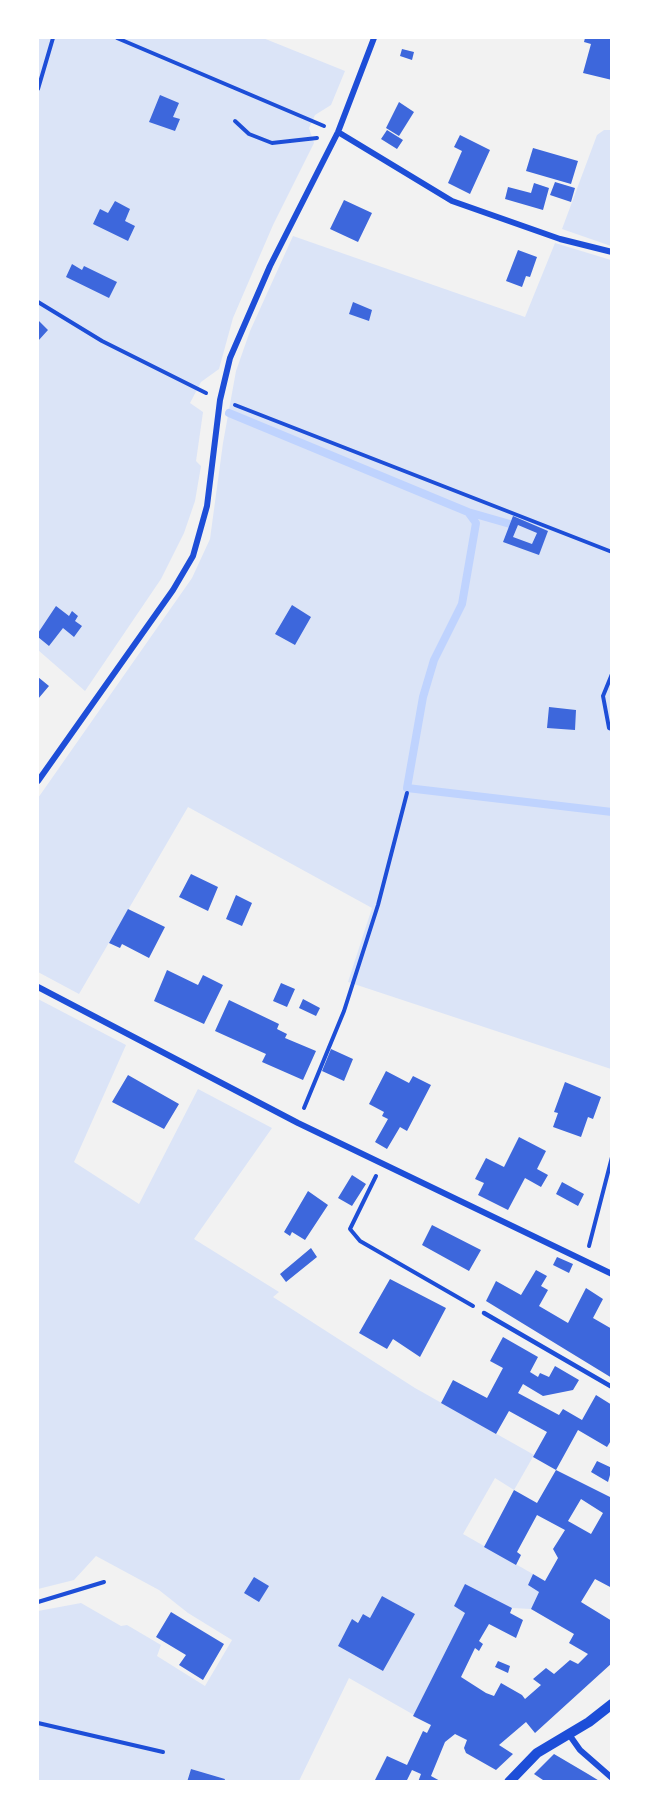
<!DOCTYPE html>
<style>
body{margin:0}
#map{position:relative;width:649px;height:1819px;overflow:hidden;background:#f2f2f2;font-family:"IBM Plex Serif",serif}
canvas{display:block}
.frame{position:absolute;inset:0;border:39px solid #fff;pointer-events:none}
</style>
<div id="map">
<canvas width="649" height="1819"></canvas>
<div class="frame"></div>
</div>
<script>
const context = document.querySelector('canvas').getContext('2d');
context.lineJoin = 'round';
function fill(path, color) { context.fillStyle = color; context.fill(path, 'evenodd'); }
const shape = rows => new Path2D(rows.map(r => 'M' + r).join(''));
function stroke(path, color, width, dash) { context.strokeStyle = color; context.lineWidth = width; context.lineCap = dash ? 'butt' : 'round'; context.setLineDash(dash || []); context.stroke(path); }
fill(shape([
 [38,38,263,38,345,71,331,105,315,115,309,128,314,143,273,225,233,318,219,369,201,382,190,403,203,412,196,461,201,466,195,501,184,533,161,579,85,691,38,650],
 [604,130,611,130,611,246,562,229,597,135],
 [293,236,525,317,555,243,611,260,611,1069,348,982,372,908,188,807,79,994,38,972,38,798,192,578,210,539,223,443,236,371,250,331],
 [38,999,126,1045,74,1162,139,1204,198,1089,272,1128,194,1239,279,1292,273,1297,415,1388,534,1455,514,1490,495,1478,463,1534,533,1574,528,1585,539,1592,531,1609,512,1608,465,1585,454,1606,465,1613,414,1715,349,1678,299,1781,224,1781,225,1779,191,1769,187,1781,38,1781,38,1611,81,1603,121,1626,127,1625,161,1645,157,1656,205,1686,232,1640,188,1613,159,1590,96,1556,74,1580,38,1589],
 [382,1596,414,1614,383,1671,338,1646,352,1620,358,1622,363,1614,370,1618]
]), '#dbe4f7');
stroke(shape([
 [229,413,468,512,476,523,462,604,434,660,423,697,407,788,612,812],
 [468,512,510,524]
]), '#bfd3fe', 8);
fill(shape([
 [585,38,612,38,612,80,583,73,591,44,584,42],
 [402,49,414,52,412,60,400,56],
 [160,95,179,103,173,117,180,119,175,131,149,122],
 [399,102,414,112,399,136,386,128],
 [387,130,403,140,397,149,381,139],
 [460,135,490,150,470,194,448,183,462,151,454,147],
 [533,148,578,161,571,184,526,171],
 [555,182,575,188,571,202,550,195],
 [534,183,549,188,543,210,505,199,508,187,531,193],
 [344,200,372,213,358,242,330,229],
 [115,201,130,209,125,221,135,226,128,241,93,224,100,209,108,213],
 [518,250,537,257,530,277,526,276,522,287,506,281],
 [72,264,82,270,84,266,117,282,109,298,66,277],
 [353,302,372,310,369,321,349,314],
 [38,320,48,330,38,341],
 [513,516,548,531,539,555,503,542],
 [518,525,537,533,532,544,513,537],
 [292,605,311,617,295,645,275,634],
 [56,606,69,616,72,611,78,616,75,621,82,626,74,637,63,628,49,646,38,637,38,633],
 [38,677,49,686,38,699],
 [549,707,576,710,575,730,547,728],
 [191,874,218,887,208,911,179,897],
 [236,895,252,903,242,926,226,919],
 [128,909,165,927,149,958,122,944,120,948,109,943],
 [167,970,198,985,203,975,223,985,204,1024,154,1001],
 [281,983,295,989,287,1007,273,1001],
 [303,999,320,1008,316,1016,299,1008],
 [229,1000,279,1024,277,1029,287,1034,285,1038,316,1051,303,1080,262,1062,266,1054,215,1031],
 [331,1049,353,1059,344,1081,322,1071],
 [386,1071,409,1083,413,1076,431,1085,407,1131,400,1127,387,1149,375,1142,388,1119,382,1116,384,1112,369,1104],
 [128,1075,179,1104,164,1129,112,1102],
 [565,1082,601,1097,593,1119,588,1117,581,1137,553,1127,558,1113,554,1112],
 [519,1137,546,1151,537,1169,548,1175,541,1187,525,1178,508,1210,478,1195,484,1183,475,1179,486,1158,504,1167],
 [352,1175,366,1184,352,1206,338,1198],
 [562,1182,584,1194,578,1206,556,1194],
 [308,1191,328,1205,305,1240,292,1232,290,1236,284,1232],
 [432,1225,481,1250,469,1271,422,1245],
 [311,1248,317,1257,286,1282,280,1274],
 [557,1257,573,1264,569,1273,553,1265],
 [536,1270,547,1276,541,1286,548,1290,539,1306,568,1323,586,1288,603,1299,593,1318,612,1329,612,1378,486,1301,496,1281,521,1295],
 [390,1279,446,1308,420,1357,393,1339,387,1349,359,1333],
 [503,1337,538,1357,530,1372,538,1377,540,1373,549,1377,555,1366,579,1380,573,1390,543,1396,523,1384,518,1393,559,1415,563,1409,582,1420,596,1395,612,1405,612,1439,607,1447,578,1430,556,1470,533,1457,547,1432,509,1411,496,1434,441,1403,453,1380,487,1398,503,1368,490,1361],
 [597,1461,612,1468,608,1482,591,1472],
 [556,1470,612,1498,612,1588,595,1579,581,1602,612,1621,612,1663,535,1733,526,1722,499,1745,513,1754,496,1770,466,1753,464,1748,467,1740,455,1734,445,1742,431,1776,442,1782,418,1782,421,1774,412,1770,406,1782,374,1782,387,1756,407,1765,423,1731,427,1733,431,1725,413,1716,465,1613,454,1606,465,1584,512,1608,510,1613,523,1620,516,1638,489,1624,479,1641,483,1644,479,1651,475,1648,461,1677,486,1693,494,1696,501,1683,522,1695,525,1699,541,1685,533,1679,546,1668,554,1674,570,1660,578,1664,588,1654,569,1643,574,1634,531,1609,539,1592,528,1585,533,1574,545,1581,558,1558,553,1549,565,1530,537,1515,517,1552,521,1555,516,1565,484,1547,514,1490,537,1503],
 [581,1499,603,1513,591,1534,568,1521],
 [254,1577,269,1586,259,1602,244,1593],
 [382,1596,415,1614,383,1671,338,1646,352,1619,358,1623,363,1614,370,1618],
 [171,1612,224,1644,203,1680,179,1665,186,1655,156,1637],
 [498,1661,510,1666,508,1673,495,1667],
 [554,1754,588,1774,601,1782,546,1782,534,1774],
 [191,1769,225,1779,224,1782,187,1782]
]), '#3d67dc');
stroke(shape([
 [117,38,324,126],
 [38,89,53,38],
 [235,121,249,134,272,143,317,138],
 [38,302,102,341,206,393],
 [235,405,612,552],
 [612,674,603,696,609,728,612,729],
 [304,1108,344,1011,378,905,407,793],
 [376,1176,350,1229,360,1241,473,1306],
 [589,1246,612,1157],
 [38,1602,104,1582],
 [38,1723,163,1752]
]), '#1d4ed8', 4);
stroke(shape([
 [484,1313,612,1387]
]), '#1d4ed8', 4.5);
stroke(shape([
 [338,132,452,201,560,239,612,252],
 [38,781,173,590,193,556,207,506,220,400,230,358,270,266,338,132,374,38],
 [38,987,298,1123,612,1274],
 [568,1733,580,1750,612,1778]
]), '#1d4ed8', 6);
stroke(shape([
 [509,1782,537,1753,589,1722,612,1704]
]), '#1d4ed8', 10);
</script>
